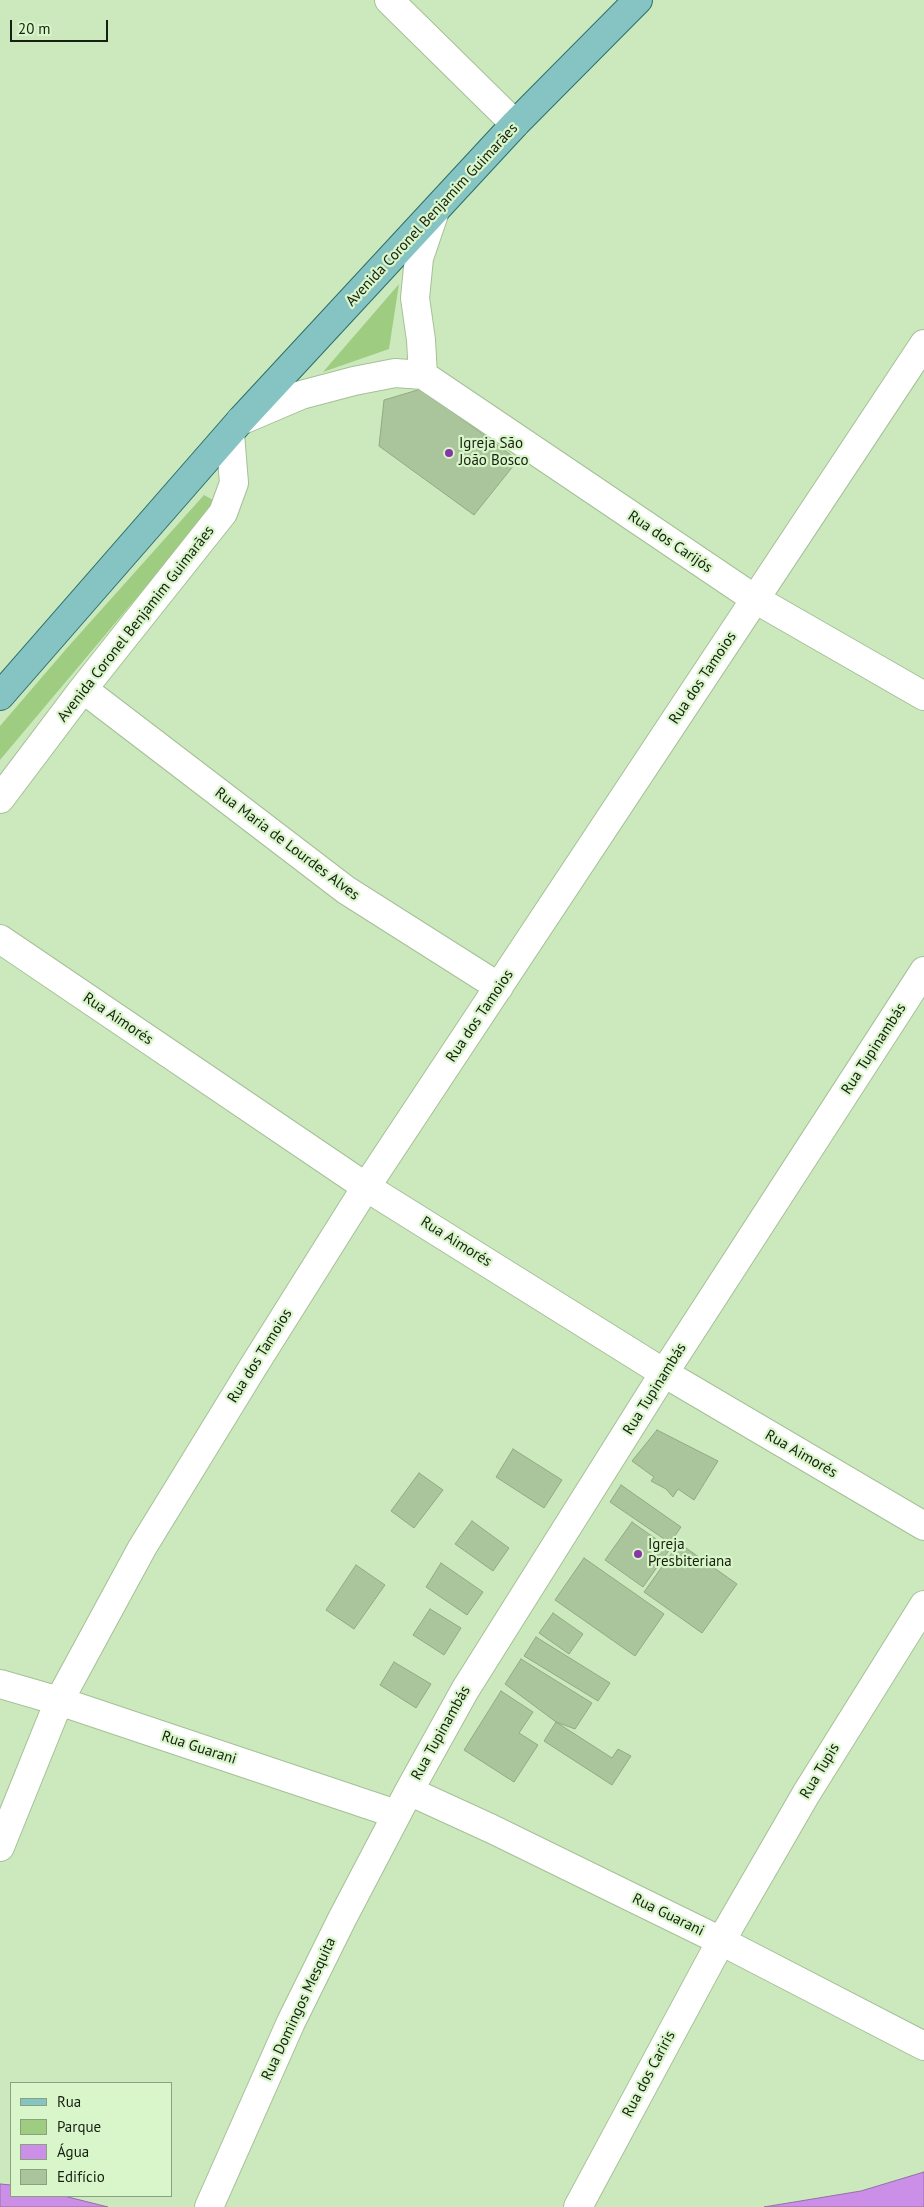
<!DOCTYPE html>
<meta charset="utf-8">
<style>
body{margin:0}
#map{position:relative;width:924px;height:2207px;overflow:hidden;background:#cce8bd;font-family:"PT Sans",sans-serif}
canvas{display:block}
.legend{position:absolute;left:10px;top:2082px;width:162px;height:115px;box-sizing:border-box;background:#d9f5ca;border:1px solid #8ba080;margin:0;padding:6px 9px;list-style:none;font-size:15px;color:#162010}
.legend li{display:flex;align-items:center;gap:10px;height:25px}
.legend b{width:25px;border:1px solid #8ba080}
.scale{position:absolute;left:10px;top:20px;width:98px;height:22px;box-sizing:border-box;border:2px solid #162010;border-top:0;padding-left:6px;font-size:15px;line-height:18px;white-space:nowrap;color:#162010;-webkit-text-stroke:4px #d9f5ca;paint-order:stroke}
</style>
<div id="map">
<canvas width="924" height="2207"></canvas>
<ul class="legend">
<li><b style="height:6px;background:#86c3c3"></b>Rua</li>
<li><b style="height:14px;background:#9ecd82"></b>Parque</li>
<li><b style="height:14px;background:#cc8fe8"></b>Água</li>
<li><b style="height:14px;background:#aac59b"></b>Edifício</li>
</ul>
<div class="scale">20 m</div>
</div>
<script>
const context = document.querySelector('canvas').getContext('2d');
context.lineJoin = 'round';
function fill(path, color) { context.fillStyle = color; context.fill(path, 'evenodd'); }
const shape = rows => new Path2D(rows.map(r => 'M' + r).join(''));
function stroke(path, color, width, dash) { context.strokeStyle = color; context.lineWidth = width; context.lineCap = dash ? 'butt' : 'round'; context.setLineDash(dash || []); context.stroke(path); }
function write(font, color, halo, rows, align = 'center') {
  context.font = font + ' "PT Sans",sans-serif'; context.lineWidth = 4.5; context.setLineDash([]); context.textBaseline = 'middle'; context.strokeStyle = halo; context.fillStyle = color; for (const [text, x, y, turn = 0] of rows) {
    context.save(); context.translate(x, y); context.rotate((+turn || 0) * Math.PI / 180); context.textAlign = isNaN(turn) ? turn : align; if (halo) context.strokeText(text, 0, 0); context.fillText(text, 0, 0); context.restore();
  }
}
fill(shape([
 [399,284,389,349,323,372],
 [204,495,213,500,212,508,0,760,0,726,67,648]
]), '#9ecd82');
const water = shape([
 [924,2172,924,2207,764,2207,861,2191,924,2172],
 [0,2184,11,2185,11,2196,64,2196,108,2207,0,2207,0,2184]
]);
fill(water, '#cc8fe8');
stroke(water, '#956ea7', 1);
const building = shape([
 [421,389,518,460,474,515,379,446,384,400,421,389],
 [657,1430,718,1461,694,1500,678,1489,673,1497,666,1489,651,1481,654,1477,632,1461,657,1430],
 [513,1449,562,1480,544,1508,496,1477,513,1449],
 [419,1473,443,1490,414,1528,391,1511,419,1473],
 [621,1485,681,1527,670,1543,610,1502,621,1485],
 [472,1521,509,1548,493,1571,455,1544,472,1521],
 [632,1522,670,1549,643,1587,605,1560,632,1522],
 [679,1543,737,1584,702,1633,644,1592,679,1543],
 [584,1558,664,1614,635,1656,555,1600,584,1558],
 [441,1563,483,1592,467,1615,426,1587,441,1563],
 [356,1565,385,1585,354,1629,326,1610,356,1565],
 [430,1609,461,1628,444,1655,413,1635,430,1609],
 [553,1613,583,1634,569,1654,539,1633,553,1613],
 [536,1637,610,1683,598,1701,524,1656,536,1637],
 [521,1659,592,1703,575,1729,556,1722,505,1684,521,1659],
 [394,1662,431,1684,416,1708,380,1685,394,1662],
 [501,1691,533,1712,519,1733,538,1745,514,1782,464,1750,501,1691],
 [556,1722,612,1758,618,1749,631,1756,612,1785,544,1741,556,1722]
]);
fill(building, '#aac59b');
stroke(building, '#90aa81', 1);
const minor = shape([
 [389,0,515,124],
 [423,375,421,340,415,298,419,258,434,214],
 [240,421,301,395,354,381,395,373,423,375,755,599,924,696],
 [83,689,346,890,499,987],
 [0,799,83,689,223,513,234,483,230,434],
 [0,939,366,1187,664,1373,924,1526],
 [0,1684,59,1701,396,1814],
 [409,1791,492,1829,721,1941,924,2046],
 [0,1847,59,1701,142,1548,253,1367,366,1187,924,344],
 [209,2207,291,2022,342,1919,409,1791,465,1690,664,1373,924,971],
 [578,2207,721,1941,806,1794,924,1605]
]);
const primary = shape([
 [0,696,240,421,515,124,638,0]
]);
stroke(minor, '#a5c097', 30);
stroke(primary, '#2a706a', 30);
stroke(minor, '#fff', 28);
stroke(primary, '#86c3c3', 28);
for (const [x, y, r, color] of [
 [449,453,5,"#8636a6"],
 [638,1554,5,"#8636a6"]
]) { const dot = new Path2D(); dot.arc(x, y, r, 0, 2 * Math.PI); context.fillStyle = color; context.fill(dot); stroke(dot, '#d9f5ca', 2); }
write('15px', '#162010', '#d9f5ca', [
 ["Avenida Coronel Benjamim Guimarães",432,215,-47],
 ["Rua dos Carijós",670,542,34],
 ["Avenida Coronel Benjamim Guimarães",136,624,-52],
 ["Rua dos Tamoios",703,678,-56],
 ["Rua Maria de Lourdes Alves",287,844,37],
 ["Rua dos Tamoios",480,1016,-56],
 ["Rua Aimorés",118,1019,34],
 ["Rua Tupinambás",874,1049,-57],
 ["Rua Aimorés",456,1242,32],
 ["Rua dos Tamoios",260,1356,-58],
 ["Rua Tupinambás",655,1389,-58],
 ["Rua Aimorés",801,1454,30],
 ["Rua Tupinambás",441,1733,-61],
 ["Rua Guarani",199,1748,18],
 ["Rua Tupis",820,1771,-59],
 ["Rua Guarani",668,1915,26],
 ["Rua Domingos Mesquita",299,2009,-65],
 ["Rua dos Cariris",649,2074,-62]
]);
write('15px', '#162010', '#d9f5ca', [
 ["Igreja São",459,444],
 ["João Bosco",459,461],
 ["Igreja",648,1545],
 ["Presbiteriana",648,1562]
], 'left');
</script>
